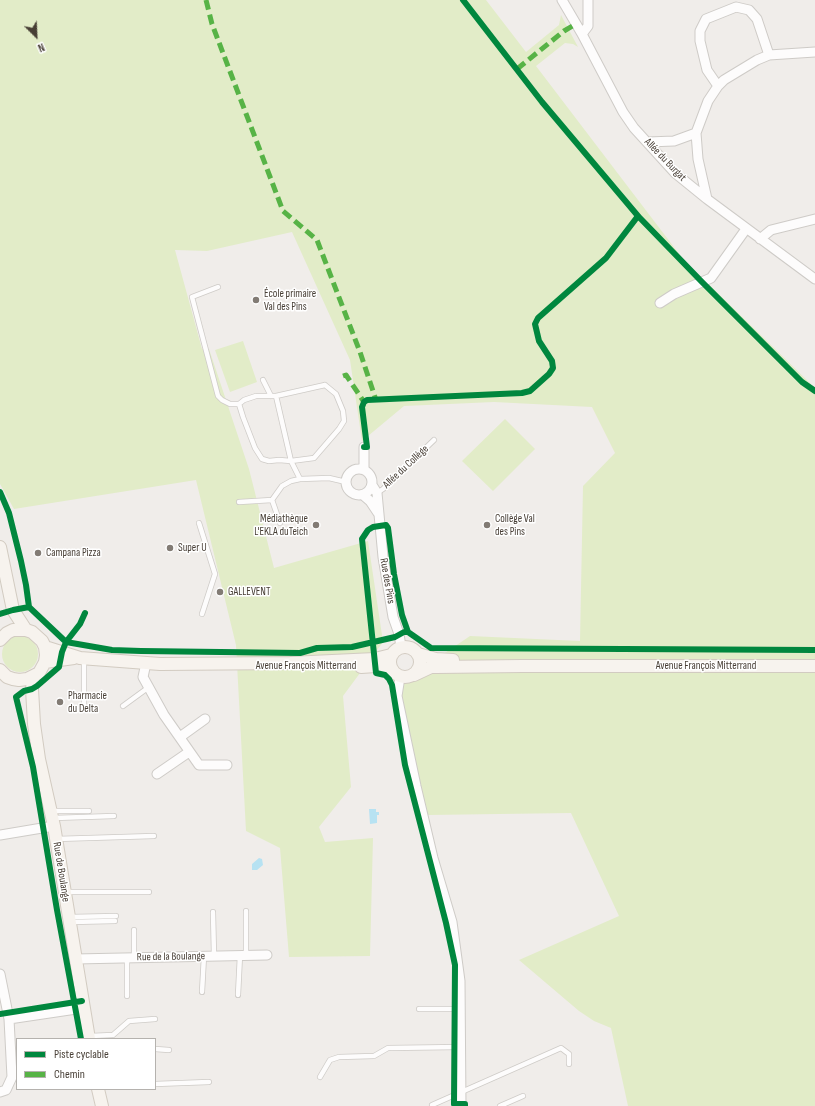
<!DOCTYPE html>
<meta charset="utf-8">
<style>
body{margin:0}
#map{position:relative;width:815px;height:1106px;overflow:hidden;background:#f0edea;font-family:"Sofia Sans Condensed",sans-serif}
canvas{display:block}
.legend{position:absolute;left:16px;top:1038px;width:140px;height:52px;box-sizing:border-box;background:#fff;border:1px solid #b5b2ae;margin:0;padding:5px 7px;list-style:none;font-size:12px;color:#473e35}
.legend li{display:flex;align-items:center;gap:8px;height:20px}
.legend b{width:20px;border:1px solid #b5b2ae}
.north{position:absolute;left:16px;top:16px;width:40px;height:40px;-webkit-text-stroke:3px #fff;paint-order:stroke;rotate:156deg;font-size:11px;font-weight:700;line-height:16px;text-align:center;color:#473e35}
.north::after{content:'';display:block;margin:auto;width:14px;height:18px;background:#473e35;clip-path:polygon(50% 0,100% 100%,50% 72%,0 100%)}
</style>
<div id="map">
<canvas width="815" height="1106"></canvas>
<ul class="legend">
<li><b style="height:5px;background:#00873e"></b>Piste cyclable</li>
<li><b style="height:5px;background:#57b346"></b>Chemin</li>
</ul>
<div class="north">N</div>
</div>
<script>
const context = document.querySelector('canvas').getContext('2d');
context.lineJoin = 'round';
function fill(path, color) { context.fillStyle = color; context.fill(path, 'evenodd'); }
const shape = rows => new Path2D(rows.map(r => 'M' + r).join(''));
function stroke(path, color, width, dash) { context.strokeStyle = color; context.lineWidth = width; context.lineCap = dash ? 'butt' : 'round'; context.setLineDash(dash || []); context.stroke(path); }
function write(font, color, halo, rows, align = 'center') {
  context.font = font + ' "Sofia Sans Condensed",sans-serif'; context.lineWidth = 3; context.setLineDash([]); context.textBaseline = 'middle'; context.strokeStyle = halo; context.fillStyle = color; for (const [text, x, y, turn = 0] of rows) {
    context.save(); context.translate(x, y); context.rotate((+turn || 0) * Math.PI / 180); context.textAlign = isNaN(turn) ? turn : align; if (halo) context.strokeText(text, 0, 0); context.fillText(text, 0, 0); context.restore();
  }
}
fill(shape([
 [0,0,486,0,526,52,559,25,561,15,578,47,573,44,565,43,536,66,683,259,815,388,815,1106,628,1106,611,1028,594,1021,579,1011,519,960,619,916,571,813,428,815,390,690,470,636,580,641,583,486,615,453,592,407,494,402,404,406,362,441,350,360,292,232,207,251,175,250,202,349,209,349,249,469,274,568,368,541,383,642,343,696,351,787,319,827,325,842,373,838,370,956,289,957,280,848,246,831,236,645,196,480,14,509,0,484],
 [243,341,257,382,230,392,215,350],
 [505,419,535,449,493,491,462,461],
 '2 654a18 18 0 1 1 36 0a18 18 0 1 1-36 0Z'
]), '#e2ecc8');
fill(shape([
 [369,809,376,809,376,812,379,812,379,815,377,815,377,823,370,824],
 [259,858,262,859,263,865,257,870,252,870,252,864]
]), '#b7e2f2');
const service = shape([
 [218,287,192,297,218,396,222,400,230,404,239,404],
 [263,380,271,396],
 [325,385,336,394,343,411,344,421,339,429,314,458,291,461,279,460,269,461,262,459,255,448,243,417,239,404,244,400,256,396,276,396,325,385],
 [276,396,291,461,300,479],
 [377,493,383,489,434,440],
 [239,502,272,500],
 [199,523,215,574,202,614],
 [280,523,272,500,282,486,291,481,300,479,329,478,346,482],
 [123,706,149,687],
 [84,707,84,659],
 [52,811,89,811],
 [54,818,114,816],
 [56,839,154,836],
 [65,892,149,892],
 [213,912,214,956],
 [70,917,116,916],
 [71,922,115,921],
 [246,955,246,911],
 [134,957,134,930],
 [202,992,204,956],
 [238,995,240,955],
 [127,996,127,957],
 [419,1009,460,1009],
 [90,1036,113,1035,129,1021,155,1019],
 [155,1049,169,1050],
 [320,1077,330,1060,339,1057,374,1056,388,1048,461,1047],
 [155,1084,209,1082],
 [432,1105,561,1048,569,1054,569,1064],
 [500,1106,523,1096]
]);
const minor = shape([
 [562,0,582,34,623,112,634,128,675,173,707,199,815,279],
 [582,34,588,26,588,0],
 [718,86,707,70,700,41,700,31,706,19,736,7,749,10,757,19,769,55],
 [648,142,674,141,696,133],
 [707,199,698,159,696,133,708,101,718,86,724,80,757,60,769,55,815,52],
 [760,239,771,230,815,219],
 [660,303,674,294,711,278,746,229],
 [364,447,364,470],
 '346 482a13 13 0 1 1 26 0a13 13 0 1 1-26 0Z',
 [372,485,377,493,383,557,393,617,399,634,401,647],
 [363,495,370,501,378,513],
 [146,663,143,677,164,715,199,765,227,765],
 [400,677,397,696,416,786,433,858,452,922,460,981,461,1106],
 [180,737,205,719],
 [157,774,189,752],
 [0,835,54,826],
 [75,959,267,955],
 [0,974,9,1019,12,1077,6,1090,0,1092],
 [9,1019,83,1008]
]);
const secondary = shape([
 [0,547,13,610,26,630],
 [0,640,7,633,13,630,26,630,32,632,42,641,45,647,46,655,45,662,39,673,27,679,19,680,13,679,7,677,0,670],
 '390 662a15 15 0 1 1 30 0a15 15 0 1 1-30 0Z',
 [45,647,80,658,160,664,290,663,375,659,391,655],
 [418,654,436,659,453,660],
 [45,662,74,658],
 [361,667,376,666,393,672],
 [414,675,431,667,436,667,522,666,815,666],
 [34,676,32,689,34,724,39,759,54,826,89,1039],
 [98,1089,102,1106]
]);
stroke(service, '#cecbc7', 6);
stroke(minor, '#cecbc7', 11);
stroke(secondary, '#d2cbc1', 14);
stroke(service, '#fdfcfc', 4.5);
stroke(minor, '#fdfcfc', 9);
stroke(secondary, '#f7f3ee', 12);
stroke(shape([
 [206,0,212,24,283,211,317,240,360,352,376,400],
 [517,69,564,31,576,24],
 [343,376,346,375,364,402]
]), '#57b346', 5, [10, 5]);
stroke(shape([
 [463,0,542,102,638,216,702,282,802,382,815,391],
 [364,447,367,447,362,407,364,402,367,400,522,393,530,391,549,374,553,368,552,361,539,341,535,324,538,318,606,258,638,216],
 [0,492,9,513,21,561,26,585,29,607],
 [0,614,13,610,29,607,66,642,112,650,141,651,300,653,317,648,352,647,395,637,404,632,408,632,431,648,815,650],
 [408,632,402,615,394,574,388,528,386,525,373,527,368,530,362,539,376,673,385,675,389,679,392,685,405,765,446,923,455,965,454,1104,465,1104,465,1106],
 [0,1014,82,1001],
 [81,1039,57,910,33,767,16,697,24,691,32,689,37,686,59,667,62,652,66,642,80,624,85,613]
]), '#00873e', 6);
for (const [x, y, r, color] of [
 [256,300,4,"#827b74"],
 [316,525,4,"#827b74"],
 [487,525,4,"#827b74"],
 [170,548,4,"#827b74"],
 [38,553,4,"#827b74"],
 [220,592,4,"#827b74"],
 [60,702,4,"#827b74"]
]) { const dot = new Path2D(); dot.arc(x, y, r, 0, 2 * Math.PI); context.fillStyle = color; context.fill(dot); stroke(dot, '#fff', 1.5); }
write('11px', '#473e35', '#fff', [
 ["Allée du Burgat",665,160,46],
 ["Allée du Collège",406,467,-43],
 ["Rue des Pins",387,581,80],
 ["Avenue François Mitterrand",306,666],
 ["Avenue François Mitterrand",706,666],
 ["Rue de Boulange",61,872,81],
 ["Rue de la Boulange",171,957,-1]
]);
write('11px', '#473e35', '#fff', [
 ["École primaire",264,294],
 ["Val des Pins",264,307],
 ["Médiathèque",308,519,"right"],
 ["L'EKLA duTeich",308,532,"right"],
 ["Collège Val",495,519],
 ["des Pins",495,532],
 ["Super U",178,548],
 ["Campana Pizza",46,553],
 ["GALLEVENT",228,592],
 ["Pharmacie",68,696],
 ["du Delta",68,709]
], 'left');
</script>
